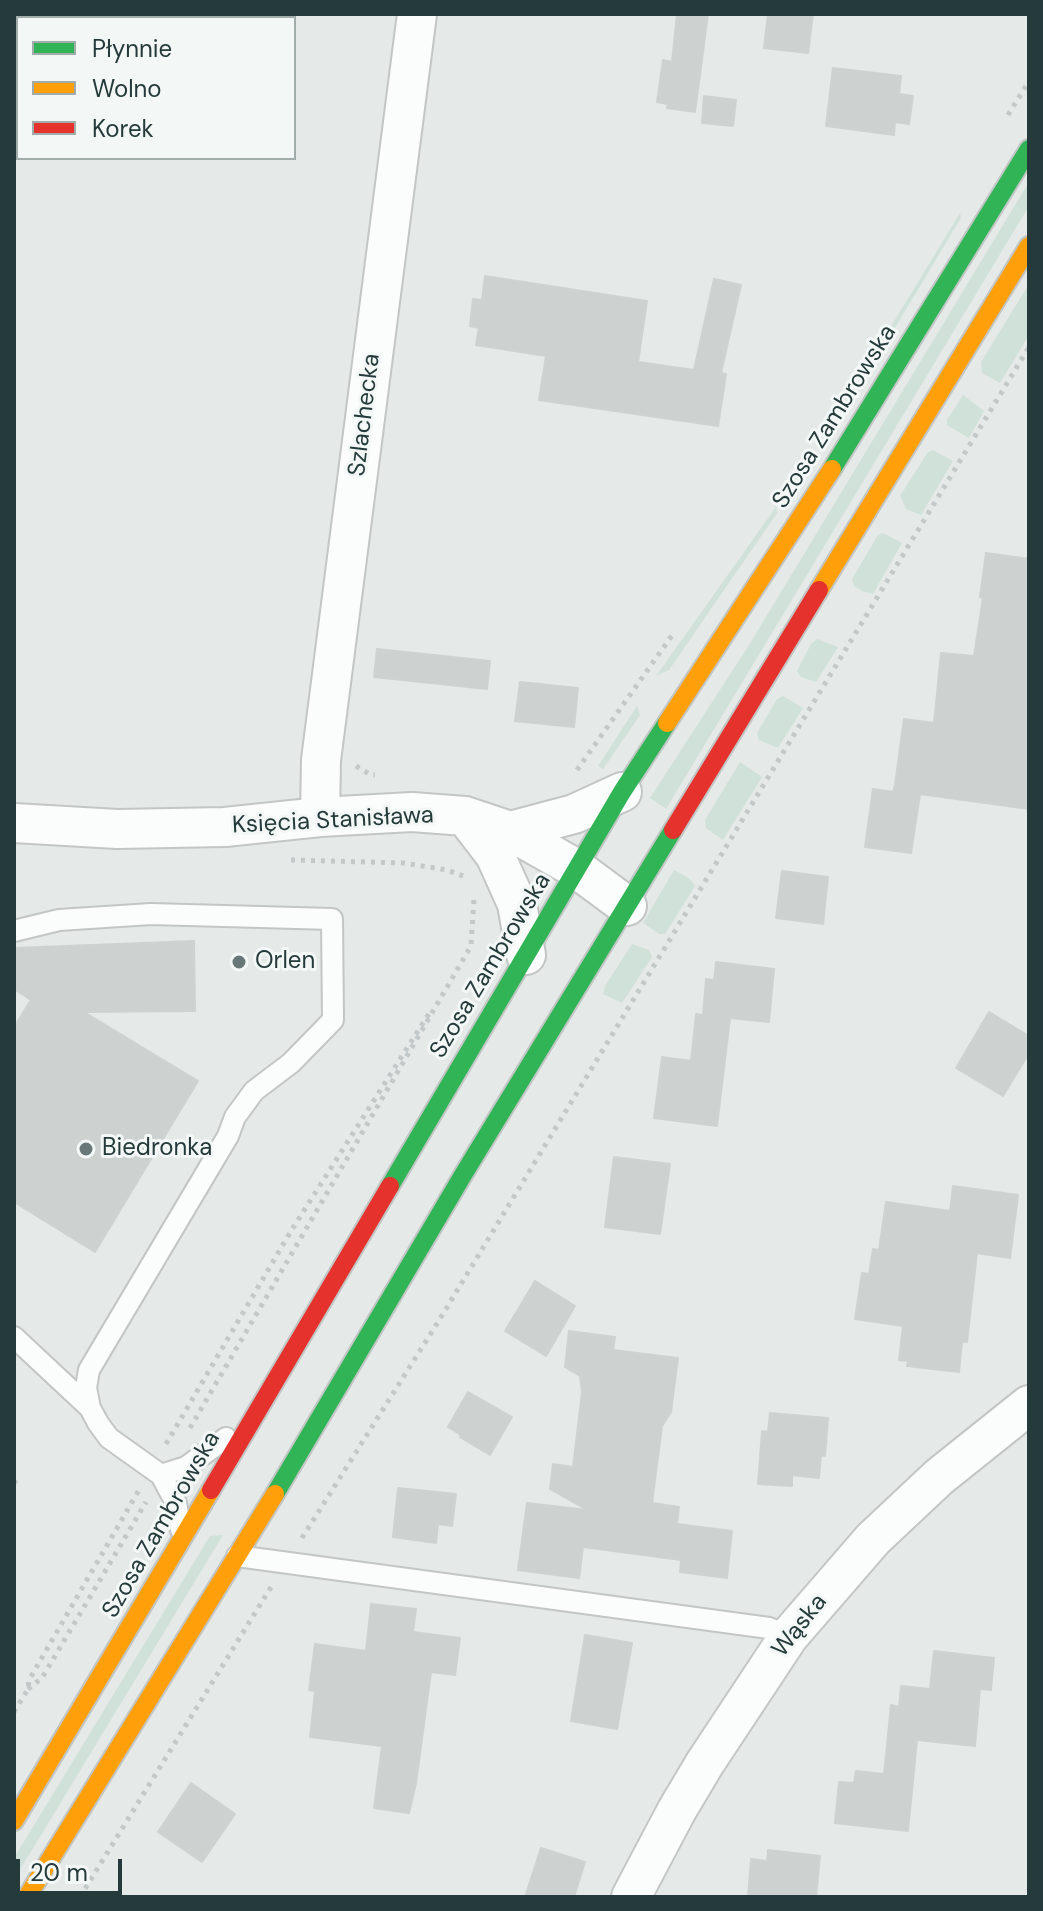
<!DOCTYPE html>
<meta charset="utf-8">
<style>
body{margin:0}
#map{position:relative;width:1043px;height:1911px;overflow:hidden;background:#e5e9e8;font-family:"DM Sans",sans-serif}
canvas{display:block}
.frame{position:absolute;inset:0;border:16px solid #253a3a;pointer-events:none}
.legend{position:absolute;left:16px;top:16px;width:280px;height:144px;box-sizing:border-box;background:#f3f8f7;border:2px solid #a1acab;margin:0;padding:10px 14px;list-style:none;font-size:24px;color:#253a3a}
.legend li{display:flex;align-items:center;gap:16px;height:40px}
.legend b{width:40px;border:2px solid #a1acab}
.scale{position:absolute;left:16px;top:1859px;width:106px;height:36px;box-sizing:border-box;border:4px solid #253a3a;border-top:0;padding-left:10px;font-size:24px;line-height:28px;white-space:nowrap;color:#253a3a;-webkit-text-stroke:6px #f3f8f7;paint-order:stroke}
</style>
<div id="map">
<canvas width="1043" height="1911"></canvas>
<div class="frame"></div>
<ul class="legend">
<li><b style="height:10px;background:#30b455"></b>Płynnie</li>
<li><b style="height:10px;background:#ff9f0a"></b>Wolno</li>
<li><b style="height:10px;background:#e5322d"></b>Korek</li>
</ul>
<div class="scale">20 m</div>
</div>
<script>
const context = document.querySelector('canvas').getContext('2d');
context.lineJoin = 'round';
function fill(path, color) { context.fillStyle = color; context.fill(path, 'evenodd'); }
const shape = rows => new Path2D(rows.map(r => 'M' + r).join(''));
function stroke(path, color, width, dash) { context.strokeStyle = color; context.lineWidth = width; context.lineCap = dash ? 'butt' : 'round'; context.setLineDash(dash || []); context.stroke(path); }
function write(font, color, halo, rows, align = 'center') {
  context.font = font + ' "DM Sans",sans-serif'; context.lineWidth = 6; context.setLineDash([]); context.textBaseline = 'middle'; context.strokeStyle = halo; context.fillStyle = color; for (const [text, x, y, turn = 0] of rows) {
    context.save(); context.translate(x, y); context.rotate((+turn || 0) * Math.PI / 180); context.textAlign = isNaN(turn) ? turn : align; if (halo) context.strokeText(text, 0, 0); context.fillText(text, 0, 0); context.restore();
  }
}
fill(shape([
 [1029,182,1029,206,666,809,650,798,749,645],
 [960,213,961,218,866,376,859,379],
 [1029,284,1029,335,1000,383,982,373,981,362],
 [963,395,984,411,969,438,947,425,947,420],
 [933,450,953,461,921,515,906,509,900,496,928,452],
 [776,507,777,513,669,670,656,676],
 [883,533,902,543,873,594,862,591,854,586,852,579,878,535],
 [817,639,838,647,816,682,801,677,797,671,811,644],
 [783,696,803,708,778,748,759,740,757,733,777,699],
 [637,706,640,715,603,769,598,766],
 [740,762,762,777,723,840,706,828,705,820],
 [674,870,689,878,695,886,665,934,659,934,643,923],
 [632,944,649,950,652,957,622,1003,603,994,605,986],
 [223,1535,35,1845,14,1879,14,1858,210,1536]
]), '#d0e1d9');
const building = shape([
 [677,14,708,14,695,112,667,108,668,104,657,102,663,60,672,62,677,14],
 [768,14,813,14,808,53,764,48,768,14],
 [833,68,901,76,899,94,913,96,909,124,895,122,894,135,826,126,833,68],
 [704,96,736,100,733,126,702,123,704,96],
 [485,276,647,301,638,362,694,370,714,279,741,285,721,373,726,374,718,426,539,400,546,356,476,345,479,328,470,326,473,299,482,300,485,276],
 [986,553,1029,559,1029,809,920,794,911,853,865,847,873,789,893,792,895,785,904,719,934,723,941,653,974,656,983,598,980,597,986,553],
 [377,649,490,661,487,689,374,677,377,649],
 [520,682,578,688,574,727,515,721,520,682],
 [782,871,828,877,823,924,776,918,782,871],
 [194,941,195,1011,84,1012,198,1081,95,1252,14,1202,14,1027,31,1000,14,989,14,948,194,941],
 [716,962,774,969,769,1022,730,1018,717,1126,654,1118,662,1057,691,1061,696,1014,703,1015,706,979,714,980,716,962],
 [989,1012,1029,1036,1029,1053,1003,1096,956,1068,989,1012],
 [614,1157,670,1164,660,1234,605,1227,614,1157],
 [953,1186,1018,1195,1010,1258,977,1253,967,1342,962,1342,959,1372,907,1366,908,1361,899,1360,903,1326,855,1319,862,1273,869,1274,873,1249,879,1250,886,1202,950,1211,953,1186],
 [535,1281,575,1306,546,1356,505,1331,535,1281],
 [569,1331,615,1337,613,1350,678,1358,671,1412,662,1426,652,1503,679,1507,677,1524,732,1531,727,1578,680,1572,681,1560,583,1547,579,1578,518,1570,527,1503,587,1510,550,1489,553,1464,573,1467,582,1392,580,1376,565,1367,569,1331],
 [468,1392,512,1417,490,1455,460,1437,461,1435,448,1427,468,1392],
 [770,1413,828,1418,825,1456,821,1455,819,1478,792,1475,792,1486,758,1484,762,1431,768,1432,770,1413],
 [398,1488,456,1494,452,1526,438,1524,436,1543,393,1537,398,1488],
 [371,1604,416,1609,413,1632,460,1638,455,1675,431,1672,416,1783,409,1813,374,1808,382,1746,310,1737,315,1691,309,1690,315,1644,366,1651,371,1604],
 [585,1635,632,1643,617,1729,571,1721,585,1635],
 [934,1651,994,1658,991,1690,980,1689,975,1746,917,1740,908,1831,835,1823,839,1782,854,1783,856,1771,884,1774,891,1705,899,1707,901,1686,930,1689,934,1651],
 [191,1783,235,1814,202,1862,158,1832,191,1783],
 [541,1848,585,1862,574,1897,525,1897,541,1848],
 [768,1850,820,1856,816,1897,748,1897,751,1859,767,1861,768,1850]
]);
fill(building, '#cdd2d1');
stroke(building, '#ced2d1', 2);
const lane = shape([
 [14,931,59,920,151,914,332,919,333,1020,291,1063,254,1091,235,1117,228,1136,89,1370,86,1388,90,1408,98,1423,109,1438,161,1475,176,1503,181,1530],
 [14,1337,90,1408],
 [161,1475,186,1467,226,1438],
 [237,1556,769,1628,789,1636]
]);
const street = shape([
 [465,816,495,855,517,904,526,955],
 [320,817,321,760,417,14],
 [14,823,117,829,225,827,320,817,412,812,465,816,510,831,577,869,627,906],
 [510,831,574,814,622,792],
 [631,1897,677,1810,705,1763,789,1636,873,1539,939,1477,1029,1405]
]);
const fast = shape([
 [832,469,1029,149],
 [390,1186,622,792,667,723],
 [275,1494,463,1175,673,830]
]);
const slow = shape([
 [819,590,1029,246],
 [667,723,832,469],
 [14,1821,211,1490],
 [27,1897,275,1494]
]);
const jam = shape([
 [673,830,819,590],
 [211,1490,390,1186]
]);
stroke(lane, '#c2c6c5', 24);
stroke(street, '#c2c6c5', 42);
stroke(fast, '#c1c6c5', 22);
stroke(slow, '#c1c6c5', 22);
stroke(jam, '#c1c6c5', 22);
stroke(shape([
 [1008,115,1029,81],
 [356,766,371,775,375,775],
 [577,770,673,634],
 [291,860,404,863,447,870,463,876],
 [190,1428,471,946,474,898],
 [166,1444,291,1231,430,1012],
 [14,1481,21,1488],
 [302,1538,438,1322,1029,347],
 [28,1689,42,1678,146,1502],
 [14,1712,28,1689,29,1680,139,1490],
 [80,1897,271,1587]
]), '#c2c9c8', 5, [4, 6]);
stroke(lane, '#fbfcfc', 20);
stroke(street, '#fbfcfc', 38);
stroke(fast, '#30b455', 18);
stroke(slow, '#ff9f0a', 18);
stroke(jam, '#e5322d', 18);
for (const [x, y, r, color] of [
 [239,962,8,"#687777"],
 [86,1149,8,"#687777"]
]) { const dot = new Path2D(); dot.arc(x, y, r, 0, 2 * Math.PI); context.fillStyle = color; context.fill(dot); stroke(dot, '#f3f8f7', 3); }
write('24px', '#253a3a', '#f3f8f7', [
 ["Szlachecka",365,415,-83],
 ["Szosa Zambrowska",835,417,-58],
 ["Księcia Stanisława",333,821,-3],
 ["Szosa Zambrowska",491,966,-59],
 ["Szosa Zambrowska",162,1525,-60],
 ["Wąska",800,1626,-52]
]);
write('24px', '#253a3a', '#f3f8f7', [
 ["Orlen",255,962],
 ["Biedronka",102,1149]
], 'left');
</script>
